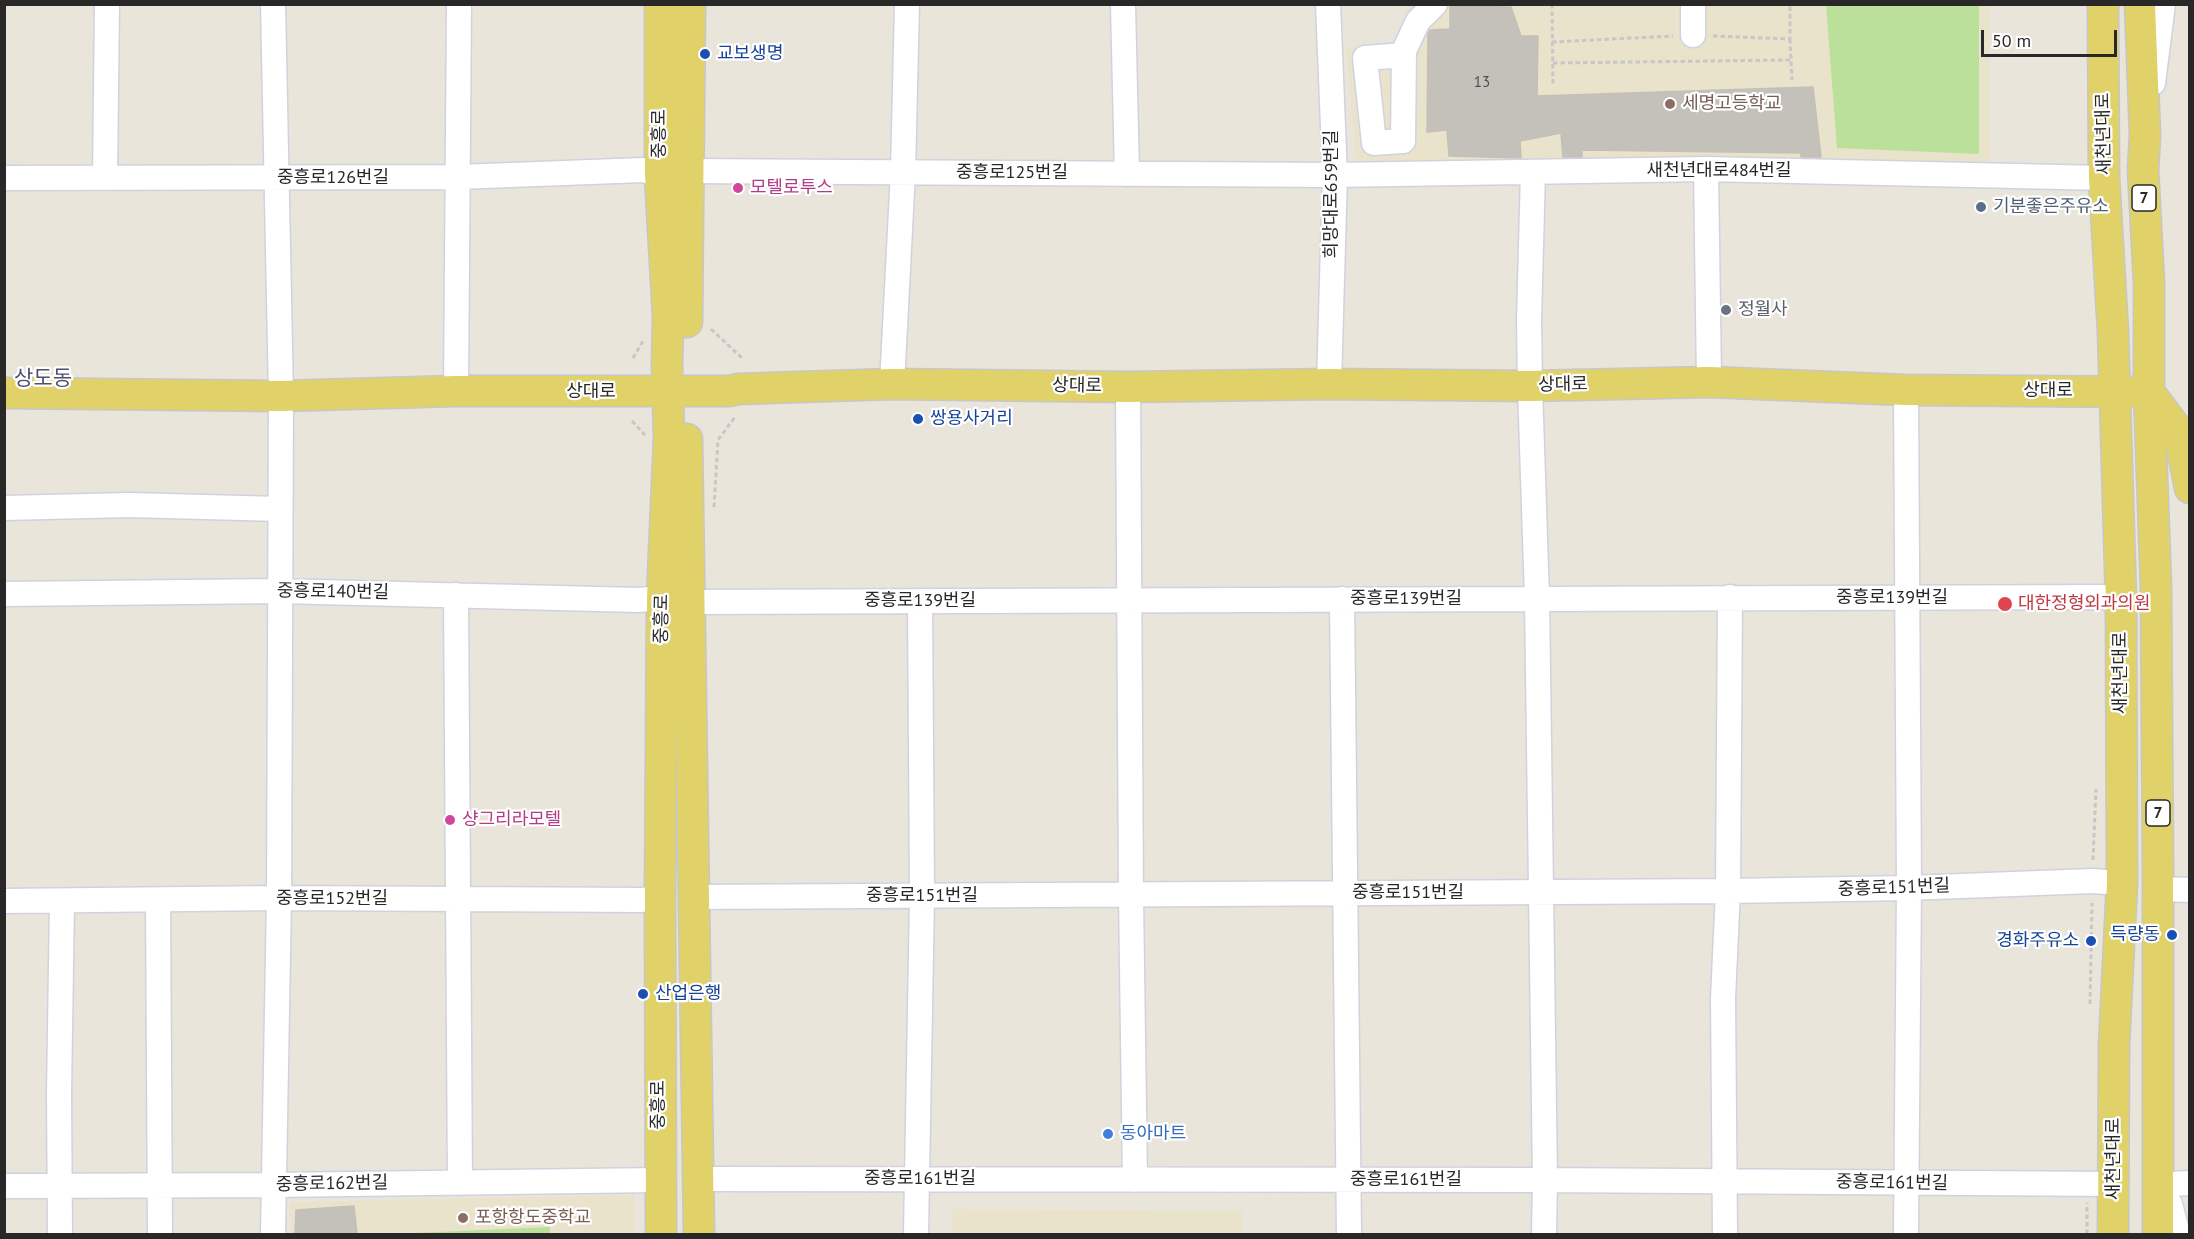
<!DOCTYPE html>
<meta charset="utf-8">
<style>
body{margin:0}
#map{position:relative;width:2194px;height:1239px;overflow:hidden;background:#e9e5db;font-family:"PT Sans",sans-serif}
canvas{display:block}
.frame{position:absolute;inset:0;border:6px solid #282828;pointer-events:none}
.scale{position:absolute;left:1981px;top:30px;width:136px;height:27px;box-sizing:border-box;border:3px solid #282828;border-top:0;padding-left:8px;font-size:18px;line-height:21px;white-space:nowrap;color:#282828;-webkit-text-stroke:4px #fff;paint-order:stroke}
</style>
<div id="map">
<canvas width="2194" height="1239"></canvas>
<div class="frame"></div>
<div class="scale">50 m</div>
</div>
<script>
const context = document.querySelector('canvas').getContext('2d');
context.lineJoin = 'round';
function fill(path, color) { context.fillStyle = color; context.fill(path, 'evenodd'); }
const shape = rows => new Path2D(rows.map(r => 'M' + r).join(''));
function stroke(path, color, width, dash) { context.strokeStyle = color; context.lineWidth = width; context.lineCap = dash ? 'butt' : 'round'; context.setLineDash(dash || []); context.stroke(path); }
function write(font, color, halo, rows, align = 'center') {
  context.font = font + ' "PT Sans","Noto Sans KR",sans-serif'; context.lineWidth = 4.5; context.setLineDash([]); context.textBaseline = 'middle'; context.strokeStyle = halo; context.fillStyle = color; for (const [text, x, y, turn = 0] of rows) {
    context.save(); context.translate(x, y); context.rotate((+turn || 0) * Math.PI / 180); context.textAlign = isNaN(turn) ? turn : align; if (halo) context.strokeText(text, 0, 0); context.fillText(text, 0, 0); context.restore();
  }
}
fill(shape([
 [1405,5,1989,5,1990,170,1356,160,1346,48,1408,44],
 [634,1195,635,1234,291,1234,290,1202],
 [953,1209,1242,1211,1242,1234,952,1234]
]), '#e9e3cc');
fill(shape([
 [1826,5,1979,5,1979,154,1837,148],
 [550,1227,550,1234,392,1234]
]), '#bbe09a');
const building = shape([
 [1450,6,1511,7,1521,36,1538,36,1537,96,1813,87,1821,157,1801,157,1801,153,1582,150,1582,157,1563,157,1561,133,1520,141,1521,158,1449,156,1447,130,1427,132,1428,34,1430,30,1450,29,1450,6],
 [354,1206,357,1234,295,1234,296,1210,354,1206]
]);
fill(building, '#c4c1bb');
stroke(building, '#c4c0b5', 1.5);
const minor = shape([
 [1123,4,1127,174],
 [1328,4,1335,175,1329,384],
 [1693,4,1693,35],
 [1404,55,1365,58,1374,143,1403,141,1404,51,1418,21,1435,4],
 [2153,83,2163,4],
 [1706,169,1709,382],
 [688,171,1335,175,1706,169,2104,178],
 [1533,172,1529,320,1530,386,1537,598,1545,1180,1544,1234],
 [4,178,458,177,643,170,660,175],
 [105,178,107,4],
 [892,384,903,172,907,4],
 [1128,387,1131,895,1135,1180],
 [1906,390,1909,888,1906,1234],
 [456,391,459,4],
 [4,508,130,505,280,509],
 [4,594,279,591,638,600,662,598],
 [456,595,460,1183],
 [1342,599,1349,1234],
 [690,602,2104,597,2121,601],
 [2158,889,2190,890],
 [694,897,1728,891,1909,888,2092,881,2122,883],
 [158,900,160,1234],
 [4,901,279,898,642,900,660,897],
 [699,1179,1545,1180,2114,1184],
 [2170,1184,2190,1183],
 [4,1186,273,1185,659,1180],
 [2170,1204,2178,1234],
 [60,1234,59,1094,62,901],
 [273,1234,279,898,281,396,273,4],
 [916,1234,922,896,920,601],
 [1725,1234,1723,998,1728,891,1730,597]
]);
const major = shape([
 [660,4,660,175,668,316,667,365,669,438,662,598,660,897,661,1234],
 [2103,4,2104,178,2113,332,2121,601,2122,883,2114,1045,2113,1234],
 [2140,4,2145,136,2143,169,2149,283,2149,392,2156,588,2158,873,2158,1234],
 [687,322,690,4],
 [2149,392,2179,432,2190,488],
 [4,393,281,396,456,391,730,391,737,389,892,384,1128,387,1329,384,1530,386,1709,382,1906,390,2149,392],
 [687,439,699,1234]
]);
stroke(minor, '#d1d2df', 27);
stroke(major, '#c7c7c7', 33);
stroke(shape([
 [1552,4,1553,85],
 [1713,36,1790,39,1790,4],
 [1790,39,1792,80],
 [1552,42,1673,36],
 [1553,63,1791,60],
 [711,329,742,358],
 [633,358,643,341],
 [632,421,645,435],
 [714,507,718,440,735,417],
 [2093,860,2096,789],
 [2090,1004,2092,903],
 [2087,1234,2087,1203]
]), '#c7c7c7', 3, [4.5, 3]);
stroke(minor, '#fff', 24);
stroke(major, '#e0d269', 30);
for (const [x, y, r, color] of [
 [705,54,6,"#1a4fb4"],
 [1670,104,6,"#8d6e63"],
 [738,188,6,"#d1479c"],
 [1981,207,6,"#5c6f8a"],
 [1726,310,6,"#6b7280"],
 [918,419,6,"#1a4fb4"],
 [2005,604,8,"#e0444e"],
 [450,820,6,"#d1479c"],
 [2172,935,6,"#1a4fb4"],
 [2091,941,6,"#1a4fb4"],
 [643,994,6,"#1a4fb4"],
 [1108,1134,6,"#3f7fe0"],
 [463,1218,6,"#8d6e63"]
]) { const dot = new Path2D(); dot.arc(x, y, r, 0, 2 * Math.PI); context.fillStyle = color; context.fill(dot); stroke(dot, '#fff', 2); }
write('15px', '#4f4e4d', null, [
 ["13",1482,83]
]);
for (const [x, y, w] of [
 [2144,198,24],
 [2158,813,24]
]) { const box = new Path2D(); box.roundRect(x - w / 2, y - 13, w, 26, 4.5); context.fillStyle = '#fff'; context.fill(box); stroke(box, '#282828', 1.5); }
write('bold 16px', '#282828', null, [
 ["7",2144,198],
 ["7",2158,813]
]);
write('18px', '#164399', '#fff', [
 ["교보생명",717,54],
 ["쌍용사거리",930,419],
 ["득량동",2160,935,"right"],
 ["경화주유소",2079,941,"right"],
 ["산업은행",655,994]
], 'left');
write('18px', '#785e54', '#fff', [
 ["세명고등학교",1682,104],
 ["포항항도중학교",475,1218]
], 'left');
write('18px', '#282828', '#fff', [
 ["중흥로",660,134,-90],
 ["새천년대로",2104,134,-91],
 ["새천년대로484번길",1719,171],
 ["중흥로125번길",1012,173],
 ["중흥로126번길",333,178],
 ["희망대로659번길",1332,194,-90],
 ["상대로",1563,385,-1],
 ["상대로",1077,386,1],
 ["상대로",2048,391],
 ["상대로",591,392],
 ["중흥로140번길",333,592,1],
 ["중흥로139번길",1892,598],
 ["중흥로139번길",1406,599],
 ["중흥로139번길",920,601],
 ["중흥로",662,619,-89],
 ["새천년대로",2121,673,-90],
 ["중흥로151번길",1894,888,-2],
 ["중흥로151번길",1408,893],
 ["중흥로151번길",922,896],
 ["중흥로152번길",332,899],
 ["중흥로",659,1105,-90],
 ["새천년대로",2114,1159,-90],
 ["중흥로161번길",920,1179],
 ["중흥로161번길",1406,1180],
 ["중흥로161번길",1892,1183,1],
 ["중흥로162번길",332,1184,-1]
]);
write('18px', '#b23c85', '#fff', [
 ["모텔로투스",750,188],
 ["샹그리라모텔",462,820]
], 'left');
write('18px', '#4e5e75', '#fff', [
 ["기분좋은주유소",1993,207]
], 'left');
write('18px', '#5b616d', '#fff', [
 ["정월사",1738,310]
], 'left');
write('18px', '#be3a42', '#fff', [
 ["대한정형외과의원",2018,604]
], 'left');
write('18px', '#366cbe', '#fff', [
 ["동아마트",1120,1134]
], 'left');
write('21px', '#4e5073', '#fff', [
 ["상도동",43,379]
]);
</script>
